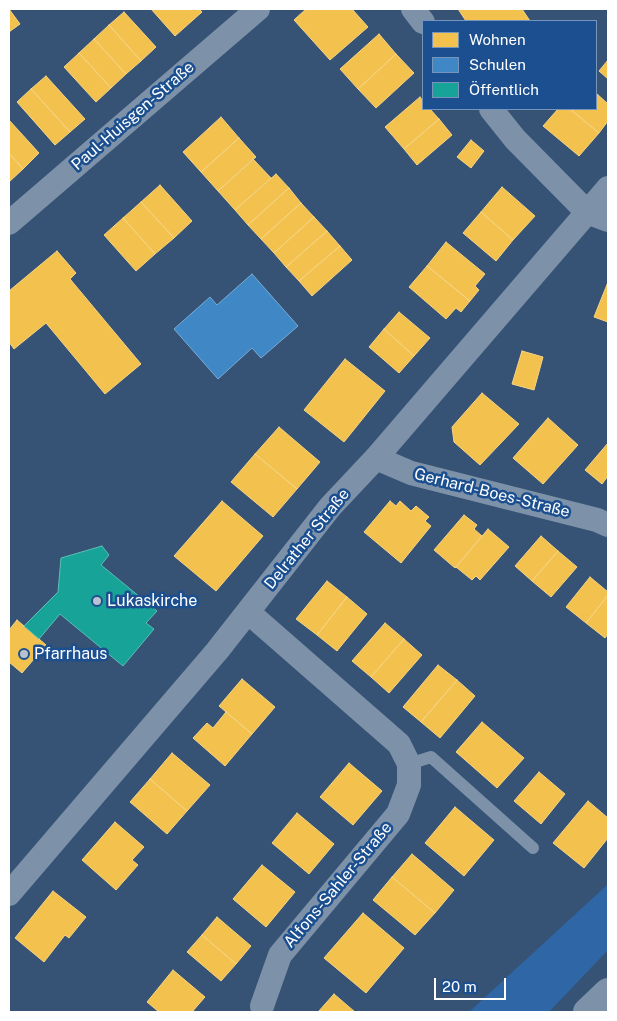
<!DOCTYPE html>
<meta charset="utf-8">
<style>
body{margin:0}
#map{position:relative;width:617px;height:1021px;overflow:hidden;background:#365274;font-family:"Public Sans",sans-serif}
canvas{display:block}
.frame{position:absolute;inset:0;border:10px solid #fff;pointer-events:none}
.legend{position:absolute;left:422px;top:20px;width:175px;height:90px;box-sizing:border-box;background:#1b4f8f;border:1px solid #7695bc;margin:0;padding:6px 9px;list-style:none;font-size:15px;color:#fff}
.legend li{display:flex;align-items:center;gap:10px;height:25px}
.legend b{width:25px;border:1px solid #7695bc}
.scale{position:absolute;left:434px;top:978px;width:72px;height:22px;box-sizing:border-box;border:2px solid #fff;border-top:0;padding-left:6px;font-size:15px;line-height:18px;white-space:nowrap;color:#fff;-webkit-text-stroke:4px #1b4f8f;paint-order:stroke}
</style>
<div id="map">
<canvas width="617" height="1021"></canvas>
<div class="frame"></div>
<ul class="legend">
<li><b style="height:14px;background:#f2c14e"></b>Wohnen</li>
<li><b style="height:14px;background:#3f88c5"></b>Schulen</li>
<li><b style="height:14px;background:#17a398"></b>Öffentlich</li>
</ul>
<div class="scale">20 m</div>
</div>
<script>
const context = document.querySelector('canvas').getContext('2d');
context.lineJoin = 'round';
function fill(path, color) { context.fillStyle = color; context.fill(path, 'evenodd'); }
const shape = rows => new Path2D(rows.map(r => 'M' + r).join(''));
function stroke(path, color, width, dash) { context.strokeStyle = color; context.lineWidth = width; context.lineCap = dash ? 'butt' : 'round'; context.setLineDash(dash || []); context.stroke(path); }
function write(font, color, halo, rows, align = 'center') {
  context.font = font + ' "Public Sans",sans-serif'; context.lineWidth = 5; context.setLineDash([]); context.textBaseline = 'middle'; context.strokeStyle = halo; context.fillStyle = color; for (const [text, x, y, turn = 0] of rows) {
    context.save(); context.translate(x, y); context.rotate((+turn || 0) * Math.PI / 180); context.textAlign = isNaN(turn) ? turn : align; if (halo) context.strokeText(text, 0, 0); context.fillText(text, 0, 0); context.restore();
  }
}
fill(shape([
 [608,884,608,950,549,1012,469,1012]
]), '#2f66a5');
const homes = shape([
 [9,9,20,24,9,32,9,9],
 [151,9,199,9,202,12,175,36,151,9],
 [306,9,352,9,368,27,330,60,294,20,306,9],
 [458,9,522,9,530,21,466,21,458,9],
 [124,12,156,47,141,61,109,25,124,12],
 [109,25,141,61,126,74,94,39,109,25],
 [379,34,396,54,358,89,340,69,379,34],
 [94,39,126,74,111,88,79,53,94,39],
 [79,53,111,88,96,102,64,67,79,53],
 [396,54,414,73,376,108,358,89,396,54],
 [608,60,608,79,599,71,608,60],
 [46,76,85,119,70,132,31,89,46,76],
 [31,89,70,132,55,145,17,102,31,89],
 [596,93,608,104,608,121,599,133,570,109,596,109,596,93],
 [420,97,423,101,423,109,430,109,439,119,404,149,385,127,420,97],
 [558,109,570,109,599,133,579,156,543,126,558,109],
 [221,117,239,138,201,172,183,152,221,117],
 [439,119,452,135,417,165,404,149,439,119],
 [9,120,39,153,23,169,9,153,9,120],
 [239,138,256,157,218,191,201,172,239,138],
 [471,140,484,151,471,168,457,157,471,140],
 [9,153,23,169,9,182,9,153],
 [253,159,271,178,235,210,218,191,253,159],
 [276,174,289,188,248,225,235,210,276,174],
 [160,185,192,221,174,238,141,202,160,185],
 [502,187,535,216,513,240,481,212,502,187],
 [289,188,301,203,261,239,248,225,289,188],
 [141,202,174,238,155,254,123,218,141,202],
 [301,203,314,217,274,253,261,239,301,203],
 [481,212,513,240,496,261,463,233,481,212],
 [314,217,327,231,286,267,274,253,314,217],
 [123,218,155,254,136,271,104,235,123,218],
 [327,231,340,246,299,281,286,267,327,231],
 [446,242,485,274,475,286,479,290,470,301,427,266,446,242],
 [340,246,352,260,312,296,299,281,340,246],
 [57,251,76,273,70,279,141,364,105,394,46,323,14,349,9,342,9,291,57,251],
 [427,266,470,301,461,312,456,308,446,319,409,287,427,266],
 [608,282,608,322,594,317,608,282],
 [399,312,430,338,414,356,384,329,399,312],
 [384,329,414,356,399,373,369,347,384,329],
 [522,351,543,357,534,390,512,384,522,351],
 [345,359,385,391,344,442,304,410,345,359],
 [482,393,519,424,480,465,454,442,452,427,482,393],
 [548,418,578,445,543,484,513,458,548,418],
 [279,427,320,462,297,489,255,454,279,427],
 [608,443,608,476,602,484,585,470,608,443],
 [255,454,297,489,273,517,231,482,255,454],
 [222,501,263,536,216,591,174,556,222,501],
 [390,501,396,506,400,501,411,511,416,506,429,517,425,521,431,526,401,563,364,532,390,501],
 [464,515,477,525,474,529,482,536,455,568,434,550,464,515],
 [488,529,509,547,480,580,476,576,472,580,456,567,488,529],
 [541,536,558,551,532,581,515,566,541,536],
 [558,551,577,567,551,597,532,581,558,551],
 [590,577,608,592,608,595,586,623,566,607,590,577],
 [327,581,347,597,317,635,296,619,327,581],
 [608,595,608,634,605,638,586,623,608,595],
 [347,597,367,614,337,651,317,635,347,597],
 [17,620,46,645,22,673,9,662,9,630,17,620],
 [385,623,404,639,371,677,352,661,385,623],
 [404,639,422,655,389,693,371,677,404,639],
 [438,665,457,680,421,722,403,707,438,665],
 [242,679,275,707,252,734,219,706,242,679],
 [457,680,475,696,440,738,421,722,457,680],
 [226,712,252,734,225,766,193,738,207,723,213,728,226,712],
 [482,722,524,758,497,788,456,752,482,722],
 [172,753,210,785,187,811,150,779,172,753],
 [349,763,382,791,353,825,320,797,349,763],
 [539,772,565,794,541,824,514,801,539,772],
 [150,779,187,811,167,834,130,802,150,779],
 [588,801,608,818,608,838,584,868,553,843,588,801],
 [455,807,494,840,464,876,425,843,455,807],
 [297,813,334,844,309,874,272,843,297,813],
 [115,822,144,847,132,860,138,865,116,890,82,860,115,822],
 [412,854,454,890,435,913,392,877,412,854],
 [262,865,295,892,266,927,233,899,262,865],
 [392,877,435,913,415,935,373,900,392,877],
 [53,891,86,917,69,938,65,935,44,962,15,938,53,891],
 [363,913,404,948,366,993,324,958,363,913],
 [217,917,251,946,236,964,202,935,217,917],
 [202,935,236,964,221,981,187,952,202,935],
 [173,970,205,997,192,1012,159,1012,147,1002,173,970],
 [334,994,355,1012,318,1012,334,994]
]);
fill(homes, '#f2c14e');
stroke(homes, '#f6d483', 1);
const schools = shape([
 [252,274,298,326,261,358,252,348,218,379,174,329,210,297,217,305,252,274]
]);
fill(schools, '#3f88c5');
stroke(schools, '#79acd6', 1);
const public = shape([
 [102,546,109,555,101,565,157,611,146,623,154,629,123,666,60,614,39,639,24,626,58,592,61,558,102,546]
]);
fill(public, '#17a398');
stroke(public, '#5dbfb7', 1);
stroke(shape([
 [409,764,431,757,533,848]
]), '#7d92a8', 12);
stroke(shape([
 [413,9,423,22],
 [491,109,515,139,587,212,608,220],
 [9,223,258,9],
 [376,458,411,473,597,520,608,525],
 [248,612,399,744,409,764,409,785,398,814,280,955,262,1006],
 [9,894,217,651,330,507,376,458,608,188]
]), '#7d92a8', 24);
stroke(shape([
 [587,1012,608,992]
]), '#7d92a8', 28);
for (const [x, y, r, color] of [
 [97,601,5,"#b9c2ce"],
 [24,654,5,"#b9c2ce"]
]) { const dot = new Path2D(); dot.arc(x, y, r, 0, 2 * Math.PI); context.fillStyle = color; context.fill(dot); stroke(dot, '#1b4f8f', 2); }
write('16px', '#fff', '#1b4f8f', [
 ["Paul-Huisgen-Straße",133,116,-41],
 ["Gerhard-Boes-Straße",492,493,14],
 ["Delrather Straße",307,539,-51],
 ["Alfons-Sahler-Straße",338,885,-50]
]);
write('16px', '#fff', '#1b4f8f', [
 ["Lukaskirche",107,601],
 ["Pfarrhaus",34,654]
], 'left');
</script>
